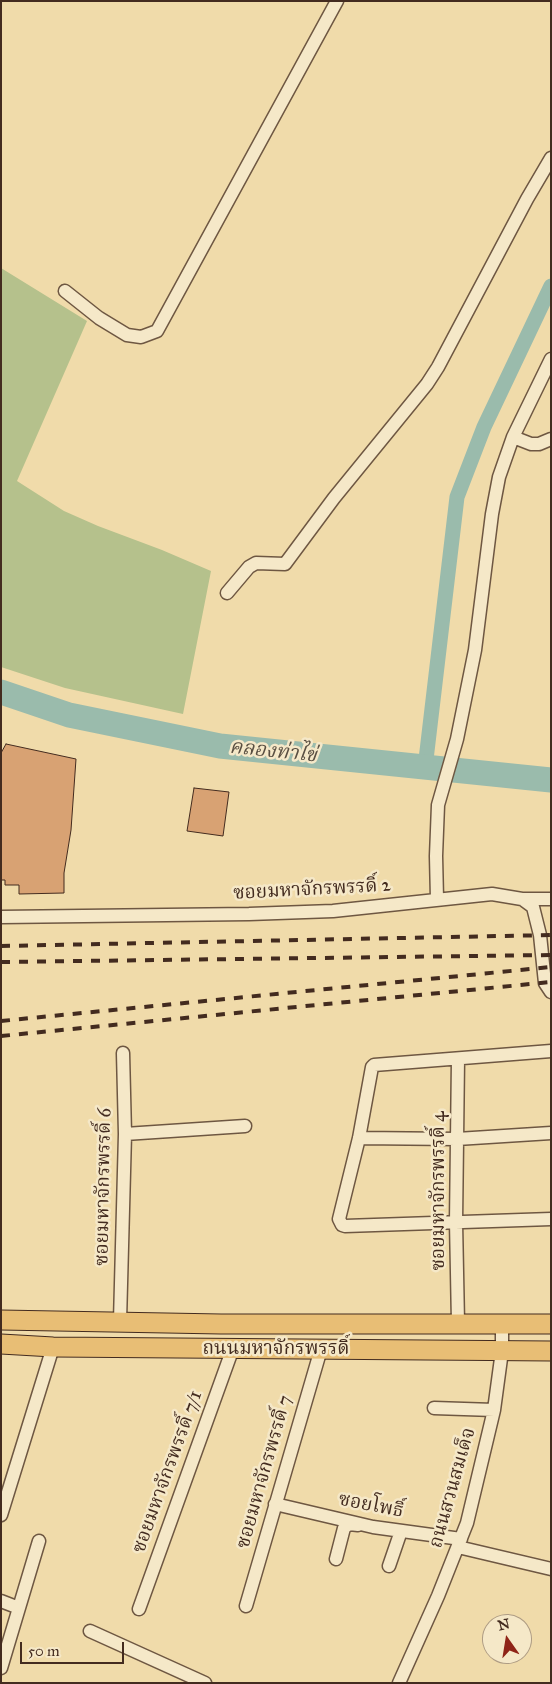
<!DOCTYPE html>
<meta charset="utf-8">
<style>
body{margin:0}
#map{position:relative;width:552px;height:1684px;overflow:hidden;background:#f0dbaa;font-family:"IM FELL Great Primer",serif}
canvas{display:block}
.frame{position:absolute;inset:0;border:2px solid #432b1f;pointer-events:none}
.north{position:absolute;left:482px;top:1614px;width:50px;height:50px;box-sizing:border-box;background:#f5e8c8;border:1px solid #ae9c84;border-radius:50%;rotate:347deg;font-size:14px;font-weight:700;line-height:20px;text-align:center;color:#432b1f}
.north::after{content:'';display:block;margin:auto;width:18px;height:22px;background:#8f2418;clip-path:polygon(50% 0,100% 100%,50% 72%,0 100%)}
.scale{position:absolute;left:20px;top:1642px;width:104px;height:22px;box-sizing:border-box;border:2px solid #432b1f;border-top:0;padding-left:6px;font-size:15px;line-height:18px;white-space:nowrap;color:#432b1f;-webkit-text-stroke:4px #f5e8c8;paint-order:stroke}
</style>
<div id="map">
<canvas width="552" height="1684"></canvas>
<div class="frame"></div>
<div class="north">N</div>
<div class="scale">50 m</div>
</div>
<script>
const context = document.querySelector('canvas').getContext('2d');
context.lineJoin = 'round';
function fill(path, color) { context.fillStyle = color; context.fill(path, 'evenodd'); }
const shape = rows => new Path2D(rows.map(r => 'M' + r).join(''));
function stroke(path, color, width, dash) { context.strokeStyle = color; context.lineWidth = width; context.lineCap = dash ? 'butt' : 'round'; context.setLineDash(dash || []); context.stroke(path); }
function write(font, color, halo, rows, align = 'center') {
  context.font = font + ' "IM FELL Great Primer","Noto Serif Thai",serif'; context.lineWidth = 5; context.setLineDash([]); context.textBaseline = 'middle'; context.strokeStyle = halo; context.fillStyle = color; for (const [text, x, y, turn = 0] of rows) {
    context.save(); context.translate(x, y); context.rotate((+turn || 0) * Math.PI / 180); context.textAlign = isNaN(turn) ? turn : align; if (halo) context.strokeText(text, 0, 0); context.fillText(text, 0, 0); context.restore();
  }
}
fill(shape([
 [1,268,87,321,17,481,64,511,98,526,162,550,211,571,183,714,65,688,1,667]
]), '#b5c18c');
stroke(shape([
 [425,768,457,497,484,427,551,286]
]), '#9abbac', 15);
stroke(shape([
 [1,692,69,715,220,746,551,780]
]), '#9abbac', 25);
const building = shape([
 [6,744,76,759,71,830,64,873,64,893,19,894,19,885,5,885,5,880,1,880,1,753,6,744],
 [194,788,229,792,223,836,187,831,194,788]
]);
fill(building, '#d8a273');
stroke(building, '#432b1f', 1);
const minor = shape([
 [65,291,99,318,127,335,141,337,157,331,337,1],
 [513,437,531,444,539,444,551,439],
 [227,593,249,567,256,563,285,564,334,498,427,384,438,367,527,199,551,158],
 [437,899,436,856,438,805,457,739,475,650,492,514,499,477,513,437,551,359],
 [522,899,551,899],
 [1,917,249,914,333,911,492,894,522,899,533,907,540,935,545,983,551,992],
 [551,1051,374,1065,372,1067,359,1138,339,1219,342,1225,345,1226,551,1219],
 [125,1134,245,1126],
 [359,1138,457,1139,551,1133],
 [120,1321,125,1134,123,1053],
 [458,1323,456,1222,458,1059],
 [434,1408,494,1410],
 [275,1504,373,1527,461,1539],
 [1,1515,53,1347],
 [458,1547,551,1569],
 [336,1559,344,1528,349,1524,358,1525],
 [389,1566,401,1531],
 [1,1601,19,1608],
 [246,1606,321,1349],
 [139,1609,233,1348],
 [90,1631,205,1683],
 [1,1668,39,1541],
 [399,1683,438,1596,467,1523,494,1410,502,1351,502,1324]
]);
const primary = shape([
 [1,1320,221,1324,551,1324],
 [1,1344,53,1347,551,1351]
]);
stroke(minor, '#6e5742', 15);
stroke(primary, '#432b1f', 21);
stroke(minor, '#f5e8c8', 12);
stroke(primary, '#e8be75', 19);
stroke(shape([
 [1,946,551,935],
 [1,962,551,955],
 [1,1021,551,967],
 [1,1036,551,982]
]), '#432b1f', 4, [9, 9]);
write('19px', '#432b1f', '#f5e8c8', [
 ["ซอยมหาจักรพรรดิ์ 2",312,890,-3],
 ["ซอยมหาจักรพรรดิ์ 6",104,1187,-89],
 ["ซอยมหาจักรพรรดิ์ 4",439,1191,-90],
 ["ถนนมหาจักรพรรดิ์",276,1349],
 ["ซอยมหาจักรพรรดิ์ 7/1",168,1472,-70],
 ["ซอยมหาจักรพรรดิ์ 7",265,1472,-74],
 ["ถนนสวนสมเด็จ",453,1488,-74],
 ["ซอยโพธิ์",371,1506,11]
]);
write('italic 20px', '#594f42', '#f5e8c8', [
 ["คลองท่าไข่",273,752,6]
]);
</script>
